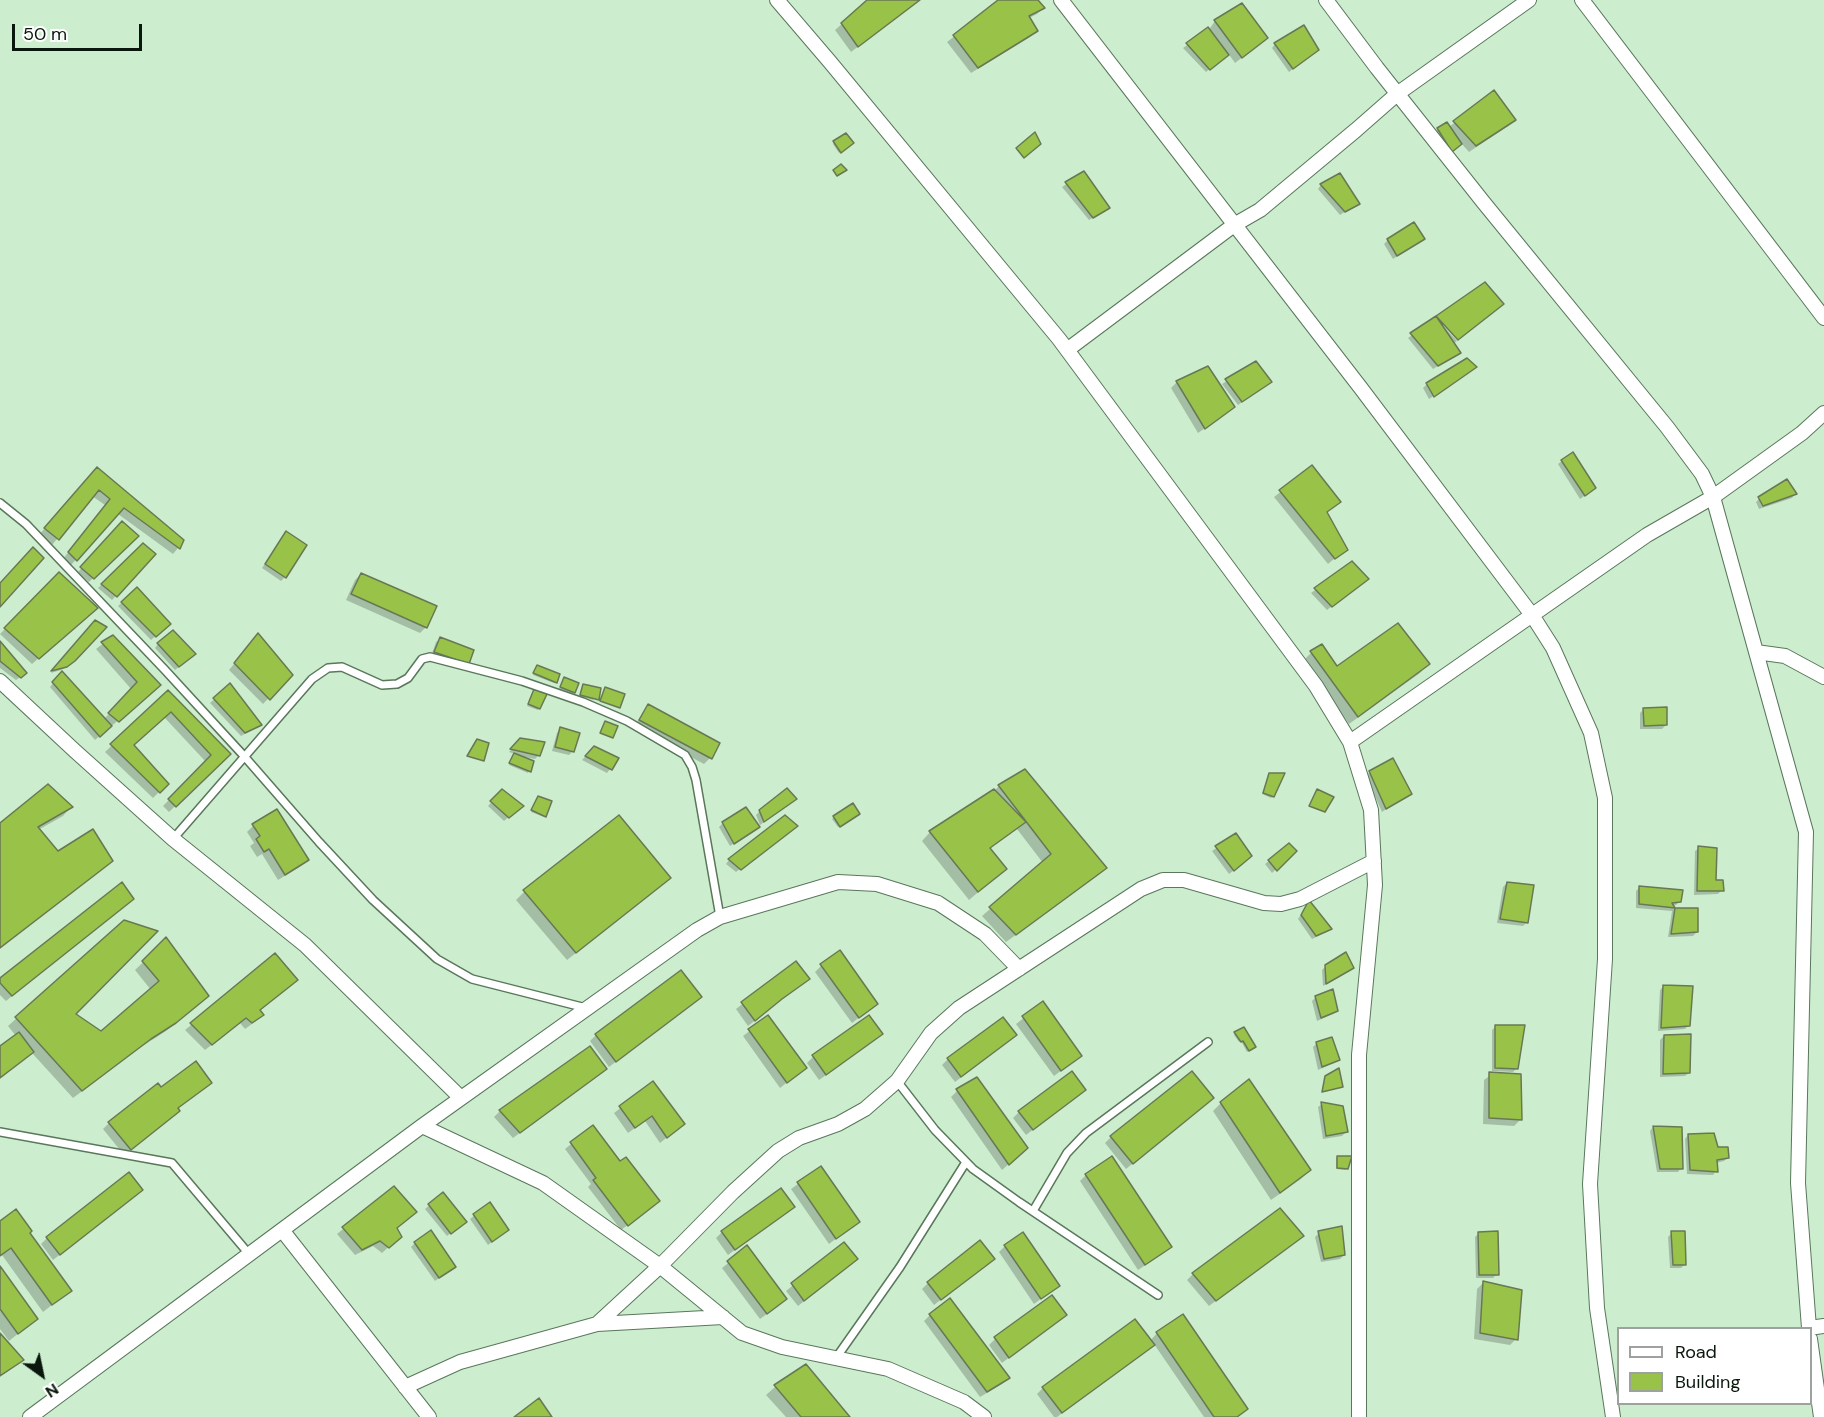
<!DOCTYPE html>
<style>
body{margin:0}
#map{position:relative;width:1824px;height:1417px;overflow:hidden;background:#cceece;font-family:"DM Sans",sans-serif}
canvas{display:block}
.legend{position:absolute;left:1617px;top:1327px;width:195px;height:78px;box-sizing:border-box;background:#fff;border:2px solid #9da29e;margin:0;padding:8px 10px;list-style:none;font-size:18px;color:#0a170c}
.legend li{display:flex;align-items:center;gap:12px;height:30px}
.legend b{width:30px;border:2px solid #9da29e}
.north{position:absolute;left:12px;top:1345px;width:60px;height:60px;-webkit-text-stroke:4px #fff;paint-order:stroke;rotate:147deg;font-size:16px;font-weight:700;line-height:24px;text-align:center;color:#0a170c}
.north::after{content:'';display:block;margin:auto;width:21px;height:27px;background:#0a170c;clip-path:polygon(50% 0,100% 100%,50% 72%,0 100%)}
.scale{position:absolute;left:12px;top:24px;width:130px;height:27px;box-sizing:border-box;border:3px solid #0a170c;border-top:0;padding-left:8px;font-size:18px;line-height:21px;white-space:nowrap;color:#0a170c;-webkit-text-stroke:4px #fff;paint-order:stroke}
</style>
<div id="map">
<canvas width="1824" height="1417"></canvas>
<ul class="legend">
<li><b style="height:8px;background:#fff"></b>Road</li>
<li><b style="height:16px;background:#98c348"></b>Building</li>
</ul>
<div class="north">N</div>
<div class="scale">50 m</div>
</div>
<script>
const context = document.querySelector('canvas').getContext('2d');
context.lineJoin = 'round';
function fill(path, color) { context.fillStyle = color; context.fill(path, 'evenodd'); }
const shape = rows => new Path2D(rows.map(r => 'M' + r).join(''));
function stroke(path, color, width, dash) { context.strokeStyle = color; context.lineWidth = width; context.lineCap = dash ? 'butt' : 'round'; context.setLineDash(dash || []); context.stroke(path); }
fill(shape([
 [869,0,919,0,851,52,835,30],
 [1001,0,1037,0,1043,8,1037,14,1029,18,1036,31,1030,37,971,73,947,42],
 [1215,21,1260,44,1235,63,1228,53,1206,72,1183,48,1210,28],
 [1275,44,1313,53,1289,72,1272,48],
 [1494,93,1514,120,1508,126,1469,152,1461,143,1450,152,1436,130,1449,127],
 [834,142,852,143,839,153,833,144],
 [1083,173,1108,208,1089,220,1062,187],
 [1321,185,1358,203,1340,215,1318,189],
 [1423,239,1393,259,1384,244,1388,240],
 [1436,318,1457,341,1453,344,1455,356,1433,369,1408,338],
 [1256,363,1266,386,1238,405,1222,384],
 [1471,371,1429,399,1423,388,1427,384],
 [1177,382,1227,413,1198,433,1171,388],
 [1562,461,1595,488,1580,499,1558,464],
 [1312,468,1326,513,1346,549,1328,564,1274,497],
 [91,475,182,540,178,548,173,554,118,514,70,566,63,559,105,505,92,496,52,545,39,535],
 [1795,494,1792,498,1759,509,1756,502,1759,499],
 [122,523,137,536,89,582,78,572],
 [283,537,285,577,281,581,262,568],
 [143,545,154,554,112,600,98,588],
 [1351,563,1363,582,1327,610,1311,593],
 [59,574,90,613,32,664,0,634],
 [361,574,426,627,420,633,346,600,355,580],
 [137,589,169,624,151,640,118,606],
 [92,626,70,665,61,670,51,673],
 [258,635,291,675,263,704,229,670],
 [113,636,153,691,95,740,50,687,58,677,104,719,132,690,96,649],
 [440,639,472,650,464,667,431,656,436,642],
 [0,643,22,676,16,680,0,668],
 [158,644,190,658,175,670,155,648],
 [1311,653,1336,668,1428,664,1420,673,1349,724,1303,661],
 [536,668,556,682,554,683,533,675],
 [563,680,577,683,572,694,559,689],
 [583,685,594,697,593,700,579,696],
 [229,686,260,725,256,728,241,736,210,703],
 [534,691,539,708,538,710,527,706],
 [168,692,229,754,169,812,163,806,206,762,164,717,133,745,167,784,153,798,105,752],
 [649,706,718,743,710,758,704,764,634,727,643,712],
 [1644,709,1666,725,1662,729,1640,729,1640,713],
 [560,729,573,751,569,755,552,751,557,733],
 [521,739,539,755,535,759,525,757,524,758,532,762,528,773,509,765,515,754,509,752],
 [594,747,610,769,607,773,582,760],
 [1025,771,1105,868,1097,876,1006,942,982,916,1043,863,1017,829,989,849,996,877,969,900,922,841,930,832,994,791,999,786],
 [1370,772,1410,793,1382,812,1366,776],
 [1269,774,1273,796,1271,798,1262,794],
 [502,791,518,809,504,821,488,806],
 [537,799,545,816,544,817,531,812],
 [791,803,760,825,756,815,760,811],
 [71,807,63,816,38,830,57,853,111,861,102,870,0,948,0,824],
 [857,816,838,827,832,819,834,817],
 [723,823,758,827,730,846,719,827],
 [253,826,307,860,301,866,278,880,262,854,257,857,250,846,254,843,247,832],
 [792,830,736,872,726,864,729,860],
 [1236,835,1247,860,1229,874,1212,851],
 [1289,845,1295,851,1272,873,1265,864],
 [1699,848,1715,881,1722,890,1718,894,1694,895,1695,851],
 [1507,883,1527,922,1523,926,1497,923,1503,887],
 [660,886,567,960,516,900,524,892],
 [1640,887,1680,901,1676,905,1672,906,1674,909,1696,909,1697,932,1693,936,1668,937,1672,911,1636,908,1636,891],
 [132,899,6,1001,0,995,0,980],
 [1309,902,1330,929,1327,932,1312,939,1298,919],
 [124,921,73,1014,102,1032,151,990,135,970,166,940,199,1004,166,1031,141,1047,73,1098,32,1053,0,1078,0,1048,16,1036,8,1026],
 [275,956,296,980,259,1010,262,1015,256,1021,245,1029,240,1023,205,1050,185,1030],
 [795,963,808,979,748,1026,736,1009],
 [821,966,870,1009,852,1023,815,972],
 [1326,966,1348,971,1323,986,1322,970],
 [1664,986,1689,1025,1685,1029,1658,1031,1660,990],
 [700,997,609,1067,590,1041,596,1035],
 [1316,997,1337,1010,1333,1014,1317,1021,1312,1001],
 [1043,1003,1074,1061,1054,1076,1016,1024],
 [768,1017,805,1068,780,1088,743,1036],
 [1496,1026,1517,1068,1513,1072,1492,1071,1492,1074,1520,1120,1514,1126,1483,1124,1484,1080,1492,1074,1492,1030],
 [1235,1033,1253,1048,1247,1052,1241,1041,1239,1042,1234,1035],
 [1664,1036,1689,1073,1685,1076,1660,1077,1660,1040],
 [875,1040,819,1080,807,1063,813,1057],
 [1009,1041,955,1082,942,1065,948,1059],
 [1317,1043,1338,1059,1334,1063,1318,1070,1313,1047],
 [605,1069,513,1138,494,1117,500,1111],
 [210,1083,177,1109,172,1117,124,1155,103,1129,109,1123,161,1089],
 [653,1083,683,1124,660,1143,645,1121,628,1133,614,1113],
 [1084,1090,1026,1135,1013,1118,1019,1112],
 [957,1091,1020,1154,1002,1170,951,1097],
 [1221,1103,1309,1170,1301,1179,1271,1200,1213,1111],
 [1206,1104,1126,1169,1105,1143,1111,1137],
 [1322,1104,1346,1132,1342,1136,1323,1139,1318,1107],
 [592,1127,652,1207,621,1230,588,1187,591,1184,565,1149],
 [1653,1127,1681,1168,1678,1172,1657,1172,1650,1131],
 [1688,1135,1717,1149,1728,1157,1724,1161,1716,1163,1716,1171,1713,1175,1687,1174,1685,1139],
 [1337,1157,1347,1169,1345,1170,1336,1169,1336,1159],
 [1111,1158,1170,1247,1164,1253,1138,1270,1080,1181,1086,1175],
 [820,1168,858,1222,829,1244,791,1189],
 [394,1188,394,1242,382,1253,373,1246,355,1255,337,1234],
 [443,1194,461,1225,447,1236,425,1209],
 [135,1196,53,1260,41,1244,47,1238],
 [489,1204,504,1233,488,1245,470,1219],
 [793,1207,728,1255,716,1238,722,1232],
 [0,1223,28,1233,70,1291,43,1312,2,1255,0,1256],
 [1319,1233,1344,1255,1340,1259,1321,1262,1315,1237],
 [1479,1233,1497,1274,1493,1278,1476,1278,1475,1237],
 [1672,1233,1685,1264,1681,1268,1670,1268,1668,1237],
 [1302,1236,1209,1306,1187,1280,1193,1274],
 [415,1243,450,1270,435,1281,411,1247],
 [844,1244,850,1265,798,1306,786,1291],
 [1005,1246,1058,1286,1034,1304,999,1252],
 [747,1248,779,1305,760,1319,722,1268],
 [986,1265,934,1305,922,1289,928,1283],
 [0,1269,36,1319,9,1341,0,1329],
 [1483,1283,1516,1339,1510,1345,1474,1339,1477,1289],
 [930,1315,1008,1378,1002,1384,980,1397,924,1321],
 [1065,1315,1002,1363,989,1345,995,1339],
 [1157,1333,1246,1409,1237,1417,1204,1417,1154,1344,1147,1351,1057,1417,1054,1417,1037,1394,1043,1388,1150,1341],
 [805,1366,848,1417,786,1417,766,1395,775,1387]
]), '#0003');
const building = shape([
 [867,0,920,0,858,47,841,23,867,0],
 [998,0,1038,0,1045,8,1029,16,1038,31,978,68,953,35,998,0],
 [1242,3,1268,38,1242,58,1214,20,1242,3],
 [1304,25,1319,50,1293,69,1274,43,1304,25],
 [1208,27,1229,55,1210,70,1186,43,1208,27],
 [1494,90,1516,120,1476,146,1453,121,1494,90],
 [1447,122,1462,144,1452,152,1437,128,1447,122],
 [1035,132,1041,144,1024,158,1016,148,1035,132],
 [846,133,854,143,841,153,833,141,846,133],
 [841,164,847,170,837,176,833,170,841,164],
 [1084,171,1110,208,1093,218,1065,182,1084,171],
 [1340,173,1360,204,1345,212,1320,184,1340,173],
 [1414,222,1425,239,1397,256,1387,239,1414,222],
 [1485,282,1504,304,1458,340,1436,316,1485,282],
 [1436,316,1461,353,1438,366,1410,333,1436,316],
 [1467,358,1477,367,1434,397,1426,383,1467,358],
 [1256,361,1272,382,1242,402,1225,379,1256,361],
 [1208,366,1235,407,1205,429,1176,381,1208,366],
 [1573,452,1596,488,1585,496,1561,460,1573,452],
 [1312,465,1341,502,1327,512,1348,550,1335,559,1279,490,1312,465],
 [97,467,184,540,180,549,124,508,77,561,68,552,110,499,99,490,59,540,44,528,97,467],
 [1787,479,1797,494,1763,506,1758,497,1787,479],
 [122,521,139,536,94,579,80,567,122,521],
 [286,531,307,545,286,578,265,564,286,531],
 [143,543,156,554,117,597,101,584,143,543],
 [33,547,44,558,0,607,0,583,33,547],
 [1352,561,1369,579,1332,607,1314,588,1352,561],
 [59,572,98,608,39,659,4,628,59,572],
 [361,573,437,606,427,628,351,594,361,573],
 [137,587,171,624,156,637,121,602,137,587],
 [95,620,107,627,75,661,67,667,51,671,95,620],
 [1398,623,1430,664,1358,717,1310,651,1322,644,1337,666,1398,623],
 [173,630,196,654,179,667,157,643,173,630],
 [258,633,293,675,270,700,234,663,258,633],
 [113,635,161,685,119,722,108,713,137,682,101,642,113,635],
 [440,637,474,650,469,664,434,652,440,637],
 [0,641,27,673,21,678,0,661,0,641],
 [537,665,560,674,557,683,533,673,537,665],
 [62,671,112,726,100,737,52,682,62,671],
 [564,677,579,683,575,693,560,687,564,677],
 [230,683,262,725,245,733,213,698,230,683],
 [583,684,601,688,599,700,580,695,583,684],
 [605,687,625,694,620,708,600,701,605,687],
 [534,689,547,694,540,709,528,704,534,689],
 [168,690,231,754,176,807,168,799,211,755,171,712,134,745,169,784,160,793,110,744,168,690],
 [648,704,720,743,712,759,639,720,648,704],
 [1667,707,1667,725,1644,726,1643,708,1667,707],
 [605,721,618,726,613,738,600,733,605,721],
 [560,727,580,733,574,752,555,747,560,727],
 [520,738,545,742,540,756,510,749,520,738],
 [477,739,489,743,484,761,467,756,477,739],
 [594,746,619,758,612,770,585,756,594,746],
 [514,753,534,761,531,772,509,763,514,753],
 [1393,758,1412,794,1386,809,1369,771,1393,758],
 [1025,769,1107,868,1016,935,989,907,1051,854,998,785,1025,769],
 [1269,773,1285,773,1274,797,1263,793,1269,773],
 [48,784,73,807,38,827,58,851,93,829,113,861,0,948,0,823,48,784],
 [787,788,797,799,764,822,759,810,787,788],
 [502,789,524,806,509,818,490,801,502,789],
 [994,789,1026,822,990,848,1007,869,978,892,929,831,994,789],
 [1317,789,1334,797,1325,812,1309,806,1317,789],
 [538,796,552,801,546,817,531,810,538,796],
 [853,803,860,814,840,827,833,816,853,803],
 [746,807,760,827,734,844,722,822,746,807],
 [277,809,309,860,285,875,269,849,264,852,256,839,260,836,252,824,277,809],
 [619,815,671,878,576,953,523,890,619,815],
 [785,815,798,826,741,870,728,859,785,815],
 [1236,833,1252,856,1234,871,1215,846,1236,833],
 [1289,843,1297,851,1277,871,1268,860,1289,843],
 [1698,846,1717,848,1716,880,1723,880,1724,891,1697,891,1698,846],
 [122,882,134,899,12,996,0,983,0,978,122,882],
 [1507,882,1534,885,1528,923,1500,919,1507,882],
 [1639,886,1683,890,1681,902,1672,903,1675,908,1639,904,1639,886],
 [1309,900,1332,929,1316,936,1301,915,1309,900],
 [1675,908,1698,908,1698,932,1671,934,1675,908],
 [124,920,158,931,76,1014,101,1031,159,981,142,961,166,937,209,996,176,1023,151,1039,82,1091,15,1017,124,920],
 [840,950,878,1004,859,1018,820,964,840,950],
 [1346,952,1354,968,1326,984,1325,965,1346,952],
 [275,953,298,980,260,1010,264,1015,252,1023,246,1018,212,1045,190,1023,275,953],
 [796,961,810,979,782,999,755,1021,741,1002,796,961],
 [681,970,702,997,616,1062,595,1034,681,970],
 [1663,985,1693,986,1690,1026,1661,1028,1663,985],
 [1333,989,1338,1011,1321,1018,1315,996,1333,989],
 [1043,1001,1082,1056,1061,1071,1022,1016,1043,1001],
 [768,1015,807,1068,787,1083,748,1029,768,1015],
 [869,1015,883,1034,826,1075,812,1055,869,1015],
 [1003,1017,1017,1035,961,1077,947,1058,1003,1017],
 [1495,1025,1525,1025,1518,1069,1495,1068,1495,1025],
 [1244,1027,1256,1047,1249,1051,1243,1041,1241,1042,1234,1032,1244,1027],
 [19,1032,34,1052,0,1078,0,1046,19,1032],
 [1691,1034,1690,1073,1663,1074,1664,1035,1691,1034],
 [1332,1037,1340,1060,1322,1067,1316,1042,1332,1037],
 [590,1046,607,1069,520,1133,499,1110,590,1046],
 [196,1061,212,1083,178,1108,180,1111,131,1150,108,1122,158,1083,161,1087,196,1061],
 [1339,1068,1343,1087,1322,1092,1325,1076,1339,1068],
 [1072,1071,1086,1090,1033,1130,1018,1111,1072,1071],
 [1192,1071,1214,1098,1133,1164,1110,1136,1192,1071],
 [1489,1072,1521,1074,1522,1120,1489,1118,1489,1072],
 [977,1077,1028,1148,1009,1165,956,1089,977,1077],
 [1249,1079,1311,1170,1280,1193,1220,1102,1249,1079],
 [653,1081,685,1124,667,1138,652,1116,635,1128,619,1106,653,1081],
 [1321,1102,1343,1106,1348,1132,1326,1136,1321,1102],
 [593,1125,620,1161,626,1157,660,1201,628,1226,593,1180,596,1178,570,1142,593,1125],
 [1653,1126,1682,1127,1683,1169,1660,1169,1653,1126],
 [1714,1133,1718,1147,1728,1147,1729,1158,1717,1160,1718,1172,1690,1170,1688,1134,1714,1133],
 [1112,1156,1172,1247,1145,1265,1085,1174,1112,1156],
 [1337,1156,1352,1156,1348,1169,1337,1168,1337,1156],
 [821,1166,860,1222,836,1239,797,1182,821,1166],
 [129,1172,143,1190,60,1255,46,1237,129,1172],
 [394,1186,417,1212,397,1228,402,1237,389,1248,380,1241,362,1250,342,1227,394,1186],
 [781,1188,795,1207,735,1250,721,1231,781,1188],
 [443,1192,467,1222,451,1234,428,1204,443,1192],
 [490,1202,509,1230,492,1242,473,1214,490,1202],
 [1280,1208,1304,1236,1216,1301,1192,1273,1280,1208],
 [16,1209,32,1231,30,1233,72,1291,52,1305,11,1248,0,1256,0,1221,16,1209],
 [1342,1226,1345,1255,1324,1259,1318,1231,1342,1226],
 [431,1230,456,1267,439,1278,414,1242,431,1230],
 [1498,1231,1499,1275,1479,1275,1478,1232,1498,1231],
 [1671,1231,1685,1231,1686,1265,1673,1265,1671,1231],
 [1023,1232,1060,1286,1041,1299,1004,1245,1023,1232],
 [980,1240,995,1259,941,1300,927,1282,980,1240],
 [844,1242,858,1259,804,1301,791,1283,844,1242],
 [747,1245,787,1299,767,1314,727,1261,747,1245],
 [0,1266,38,1319,18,1334,0,1309,0,1266],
 [1483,1281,1522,1290,1518,1340,1480,1333,1483,1281],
 [1052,1295,1067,1315,1009,1358,994,1337,1052,1295],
 [950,1298,1010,1378,987,1392,929,1314,950,1298],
 [1183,1314,1248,1409,1237,1417,1214,1417,1156,1332,1183,1314],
 [1135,1319,1155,1345,1062,1413,1042,1387,1135,1319],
 [0,1333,24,1360,0,1376,0,1333],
 [806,1364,850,1417,801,1417,774,1385,806,1364],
 [539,1398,552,1417,514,1417,539,1398]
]);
fill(building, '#98c348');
stroke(building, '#697854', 1.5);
const lane = shape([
 [0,503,26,524,165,670,244,756,319,842,373,900,437,959,472,979,586,1008],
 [173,839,312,679,328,668,342,667,382,685,397,684,408,678,422,659,430,657,522,681,583,702,627,721,685,755,692,767,696,780,720,917],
 [897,1081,935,1130,973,1169,1019,1202,1158,1295],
 [0,1132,172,1163,249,1254],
 [1033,1211,1067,1153,1086,1133,1208,1042],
 [836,1358,900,1267,966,1162]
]);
const street = shape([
 [777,0,830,62,1059,339,1316,686,1350,742,1371,810,1375,885,1359,1055,1359,1417],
 [1061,0,1360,387,1532,615,1553,648,1591,733,1605,798,1605,959,1590,1184,1597,1308,1613,1417],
 [1326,0,1377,68,1484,203,1667,427,1702,474,1713,497,1806,832,1798,1183,1809,1328],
 [1582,0,1824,318],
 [1067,350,1234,225,1260,210,1356,130,1397,94,1529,0],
 [1756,652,1785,656,1824,677],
 [0,681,75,751,173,839,305,945,461,1098],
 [1350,742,1647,535,1713,497,1802,433,1824,413],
 [422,1126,543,1183,660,1266,742,1333,782,1347,888,1369,964,1402,984,1417],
 [282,1230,429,1417],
 [597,1324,660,1266,733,1192,778,1151,799,1138,838,1124,865,1109,897,1081,931,1033,959,1008,1141,889,1163,880,1184,880,1264,903,1281,904,1300,899,1374,861],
 [1809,1328,1824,1326],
 [1810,1339,1821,1417],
 [405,1387,460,1362,597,1324,723,1317],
 [30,1417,422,1126,697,930,720,917,838,882,877,884,938,903,985,934,1019,969]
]);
stroke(lane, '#59775b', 10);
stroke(street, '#59775b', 16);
stroke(lane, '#fff', 7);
stroke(street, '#fff', 14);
</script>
